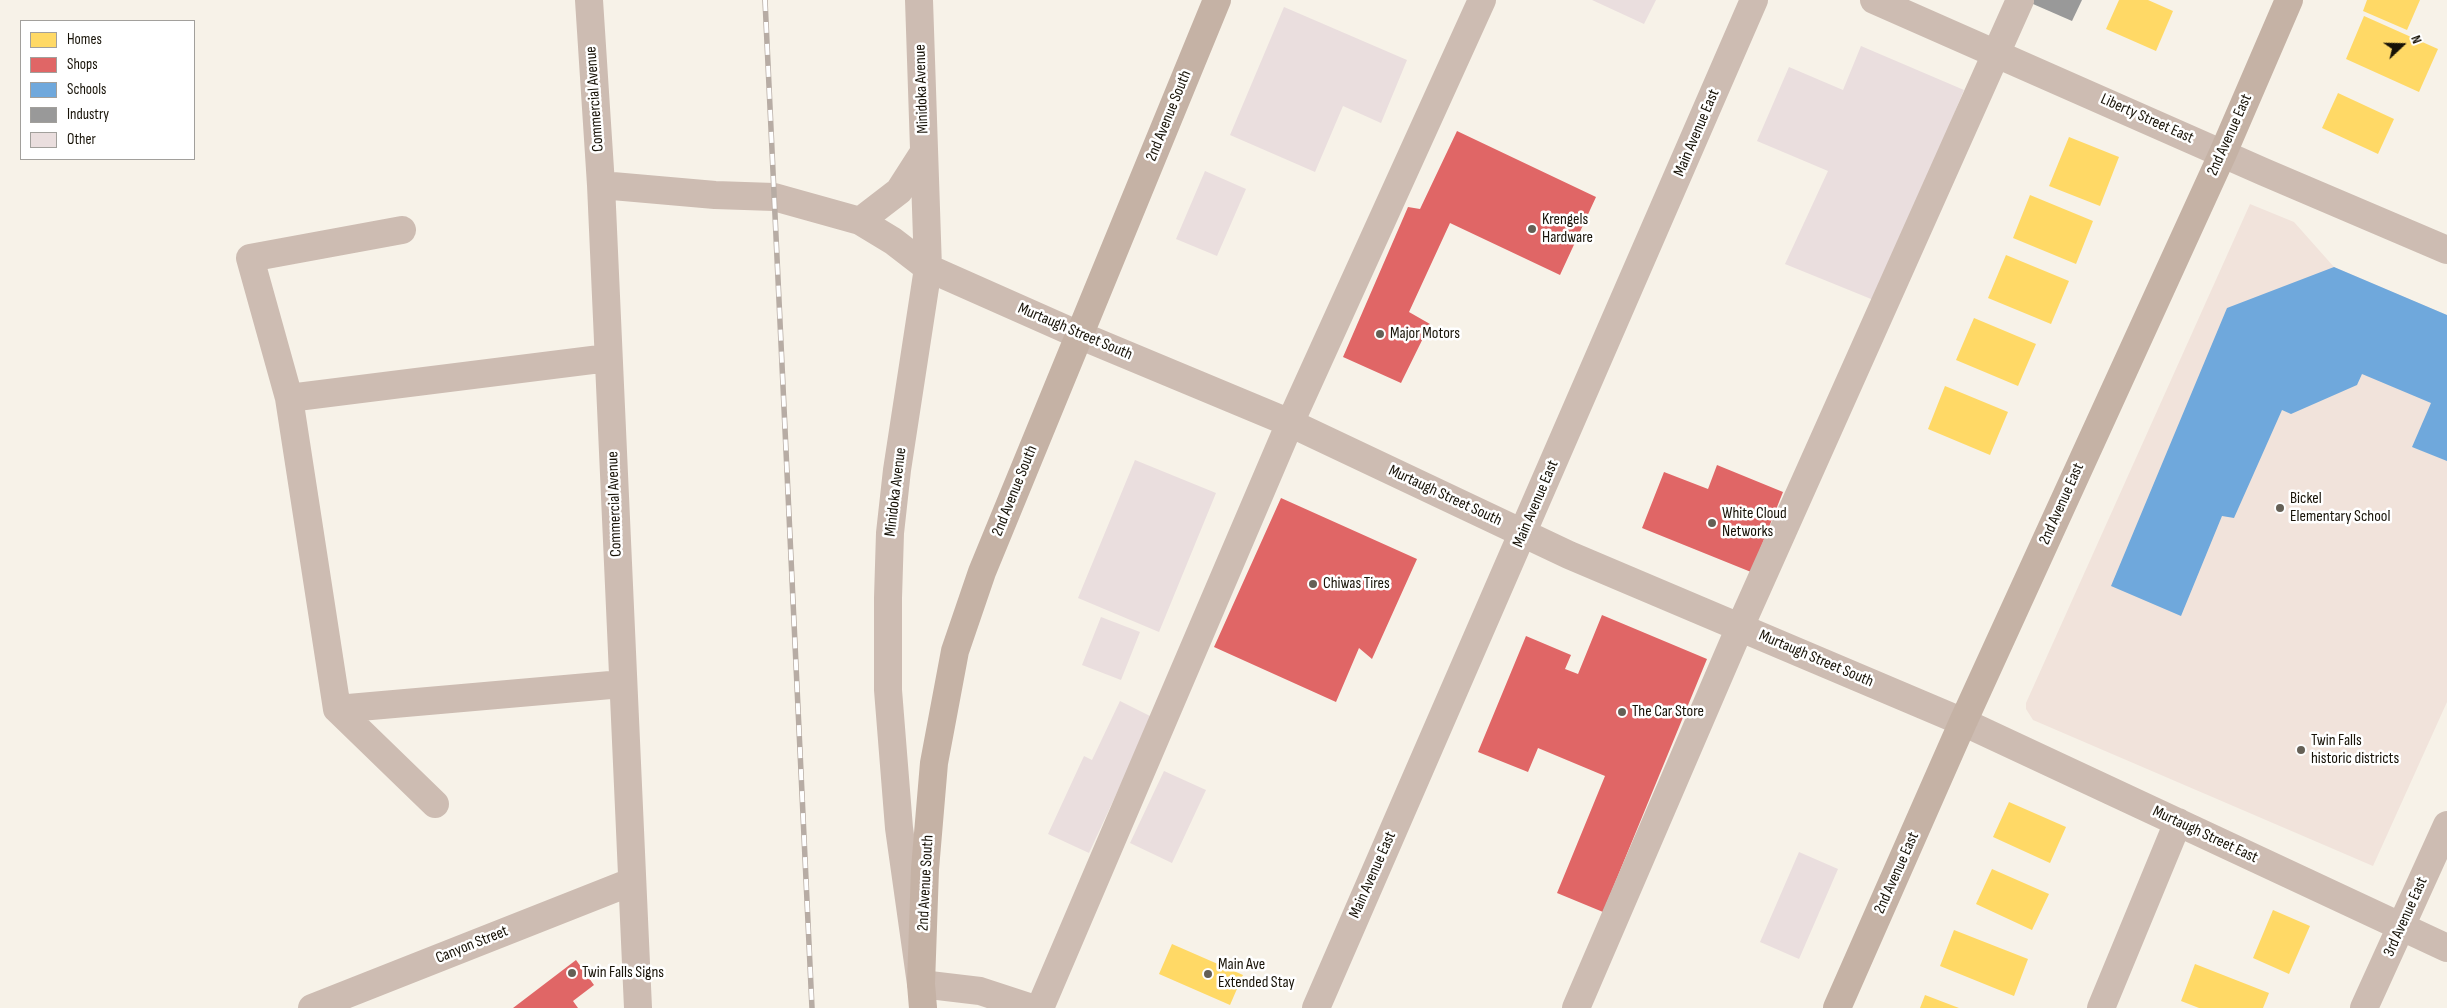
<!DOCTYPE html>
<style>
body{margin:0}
#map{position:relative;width:2447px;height:1008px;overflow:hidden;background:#f7f2e8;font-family:"Sofia Sans Condensed",sans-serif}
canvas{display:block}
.legend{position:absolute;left:20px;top:20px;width:175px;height:140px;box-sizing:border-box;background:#fff;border:1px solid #a2a09c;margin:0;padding:6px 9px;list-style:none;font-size:15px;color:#171207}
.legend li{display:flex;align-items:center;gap:10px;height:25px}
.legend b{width:25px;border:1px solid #a2a09c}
.north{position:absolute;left:2377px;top:20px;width:50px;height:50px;-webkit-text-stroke:4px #fff;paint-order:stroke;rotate:69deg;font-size:14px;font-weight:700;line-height:20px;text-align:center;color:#171207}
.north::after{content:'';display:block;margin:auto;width:18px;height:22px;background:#171207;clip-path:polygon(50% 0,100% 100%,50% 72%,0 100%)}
</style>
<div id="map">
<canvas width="2447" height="1008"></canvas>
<ul class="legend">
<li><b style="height:14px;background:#ffd966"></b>Homes</li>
<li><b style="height:14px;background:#e06666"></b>Shops</li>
<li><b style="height:14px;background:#6fa8dc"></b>Schools</li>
<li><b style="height:14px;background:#999"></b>Industry</li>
<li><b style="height:14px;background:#eadede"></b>Other</li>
</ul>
<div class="north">N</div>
</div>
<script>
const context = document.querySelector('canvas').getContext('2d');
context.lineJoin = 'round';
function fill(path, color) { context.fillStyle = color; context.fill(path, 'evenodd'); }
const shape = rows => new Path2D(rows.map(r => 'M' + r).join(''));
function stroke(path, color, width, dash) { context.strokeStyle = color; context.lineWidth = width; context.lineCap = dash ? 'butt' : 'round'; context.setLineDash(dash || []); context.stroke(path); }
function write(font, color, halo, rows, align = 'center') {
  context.font = font + ' "Sofia Sans Condensed",sans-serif'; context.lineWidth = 5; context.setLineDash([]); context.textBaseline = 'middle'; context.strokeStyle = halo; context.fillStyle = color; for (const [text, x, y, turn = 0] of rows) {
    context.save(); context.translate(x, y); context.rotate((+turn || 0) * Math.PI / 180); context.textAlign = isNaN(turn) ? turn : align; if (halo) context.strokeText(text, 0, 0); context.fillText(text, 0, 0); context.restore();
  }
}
fill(shape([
 [2250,204,2294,222,2334,267,2447,315,2447,702,2373,866,2033,720,2026,709,2026,703]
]), '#f1e3db');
fill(shape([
 [2119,0,2148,0,2173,11,2156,51,2106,29],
 [2367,0,2420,0,2407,30,2363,11],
 [2364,16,2438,49,2419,92,2346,59],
 [2338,93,2394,119,2378,154,2322,128],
 [2069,137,2119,157,2100,206,2049,186],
 [2030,195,2093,221,2076,264,2013,238],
 [2006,255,2069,281,2051,324,1988,298],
 [1974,318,2036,344,2018,386,1956,360],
 [1945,386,2008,412,1990,455,1928,429],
 [2009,802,2066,827,2050,863,1993,837],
 [1992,869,2049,894,2032,930,1976,904],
 [2273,910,2310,926,2289,974,2253,958],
 [1954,930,2028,959,2014,996,1940,966],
 [1172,944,1243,975,1230,1005,1159,974],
 [2195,964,2269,993,2263,1008,2199,1008,2181,1001],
 [1925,995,1959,1008,1920,1008]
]), '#ffd966');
fill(shape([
 [1457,131,1596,197,1560,275,1450,223,1409,312,1430,324,1401,383,1343,357,1408,207,1420,209],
 [1717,465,1783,492,1751,572,1642,528,1664,472,1708,489],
 [1281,498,1417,559,1372,659,1359,648,1336,702,1214,647],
 [1602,615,1707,659,1603,912,1557,893,1605,776,1538,748,1528,772,1478,752,1526,636,1571,655,1565,669,1578,674],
 [576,960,594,985,573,1001,578,1008,513,1008]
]), '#e06666');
fill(shape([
 [2334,267,2447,315,2447,461,2412,447,2431,403,2362,374,2357,385,2291,414,2282,410,2234,518,2222,516,2181,616,2111,586,2227,308]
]), '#6fa8dc');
fill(shape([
 [2034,0,2082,0,2072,21,2033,4]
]), '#999');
fill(shape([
 [1592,0,1656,0,1644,24],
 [1284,7,1407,60,1381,123,1343,106,1315,172,1230,135],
 [1861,46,1964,90,1876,301,1785,264,1828,171,1757,141,1789,67,1843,90],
 [1205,171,1246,189,1217,256,1176,239],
 [1135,460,1216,493,1159,632,1078,598],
 [1101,617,1140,632,1121,680,1082,665],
 [1120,701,1152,717,1089,853,1048,834,1084,756,1092,760],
 [1164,771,1206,790,1172,863,1130,843],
 [1799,852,1838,869,1799,959,1760,942]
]), '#eadede');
stroke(shape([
 [589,0,601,185,638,1008],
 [919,0,928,268,897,470,890,533,888,598,888,690,899,828,921,984,980,991,1032,1008],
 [1874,0,2264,172,2447,250],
 [601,185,715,195,774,197,860,221,893,241,928,268,1079,335,1290,423,1569,555,1963,722,2447,948],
 [860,221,899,191,924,152],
 [402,230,250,258,289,398,608,358],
 [289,398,337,709,622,684],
 [337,709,435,804],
 [312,1008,631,882],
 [1040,1008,1290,423,1482,0],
 [1316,1008,1754,0],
 [1576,1008,1740,627,2020,0],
 [2101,1008,2178,822],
 [2364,1008,2447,825]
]), '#cdbcb2', 28);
stroke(shape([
 [923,1008,921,984,925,869,934,763,955,651,982,572,1217,0],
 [1837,1008,1963,722,2223,153,2289,0]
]), '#c5b2a5', 28);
const rail = shape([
 [765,0,812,1008]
]);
stroke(rail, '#b7aca4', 5.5);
stroke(rail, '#fff', 4, [11]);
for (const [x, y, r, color] of [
 [1532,229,5,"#656056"],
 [1380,334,5,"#656056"],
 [2280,508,5,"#656056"],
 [1712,523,5,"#656056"],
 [1313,584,5,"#656056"],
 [1622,712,5,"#656056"],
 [2301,750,5,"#656056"],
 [572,973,5,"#656056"],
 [1208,974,5,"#656056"]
]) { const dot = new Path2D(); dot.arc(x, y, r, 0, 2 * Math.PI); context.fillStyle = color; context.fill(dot); stroke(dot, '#fff', 2); }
write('16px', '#171207', '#fff', [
 ["Minidoka Avenue",922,89,-92],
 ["Commercial Avenue",595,99,-94],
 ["2nd Avenue South",1169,116,-68],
 ["Liberty Street East",2147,119,24],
 ["Main Avenue East",1697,133,-67],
 ["2nd Avenue East",2230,135,-66],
 ["Murtaugh Street South",1075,332,23],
 ["2nd Avenue South",1015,491,-68],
 ["Minidoka Avenue",896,492,-83],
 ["Murtaugh Street South",1445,496,25],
 ["Commercial Avenue",615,504,-92],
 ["Main Avenue East",1536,504,-67],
 ["2nd Avenue East",2062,504,-66],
 ["Murtaugh Street South",1816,659,23],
 ["Murtaugh Street East",2205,835,25],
 ["2nd Avenue East",1897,873,-66],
 ["Main Avenue East",1373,875,-66],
 ["2nd Avenue South",926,883,-87],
 ["3rd Avenue East",2406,917,-66],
 ["Canyon Street",472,945,-22]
]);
write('16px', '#171207', '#fff', [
 ["Krengels",1542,220],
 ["Hardware",1542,238],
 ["Major Motors",1390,334],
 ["Bickel",2290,499],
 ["Elementary School",2290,517],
 ["White Cloud",1722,514],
 ["Networks",1722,532],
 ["Chiwas Tires",1323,584],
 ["The Car Store",1632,712],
 ["Twin Falls",2311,741],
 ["historic districts",2311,759],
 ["Main Ave",1218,965],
 ["Extended Stay",1218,983],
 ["Twin Falls Signs",582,973]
], 'left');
</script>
